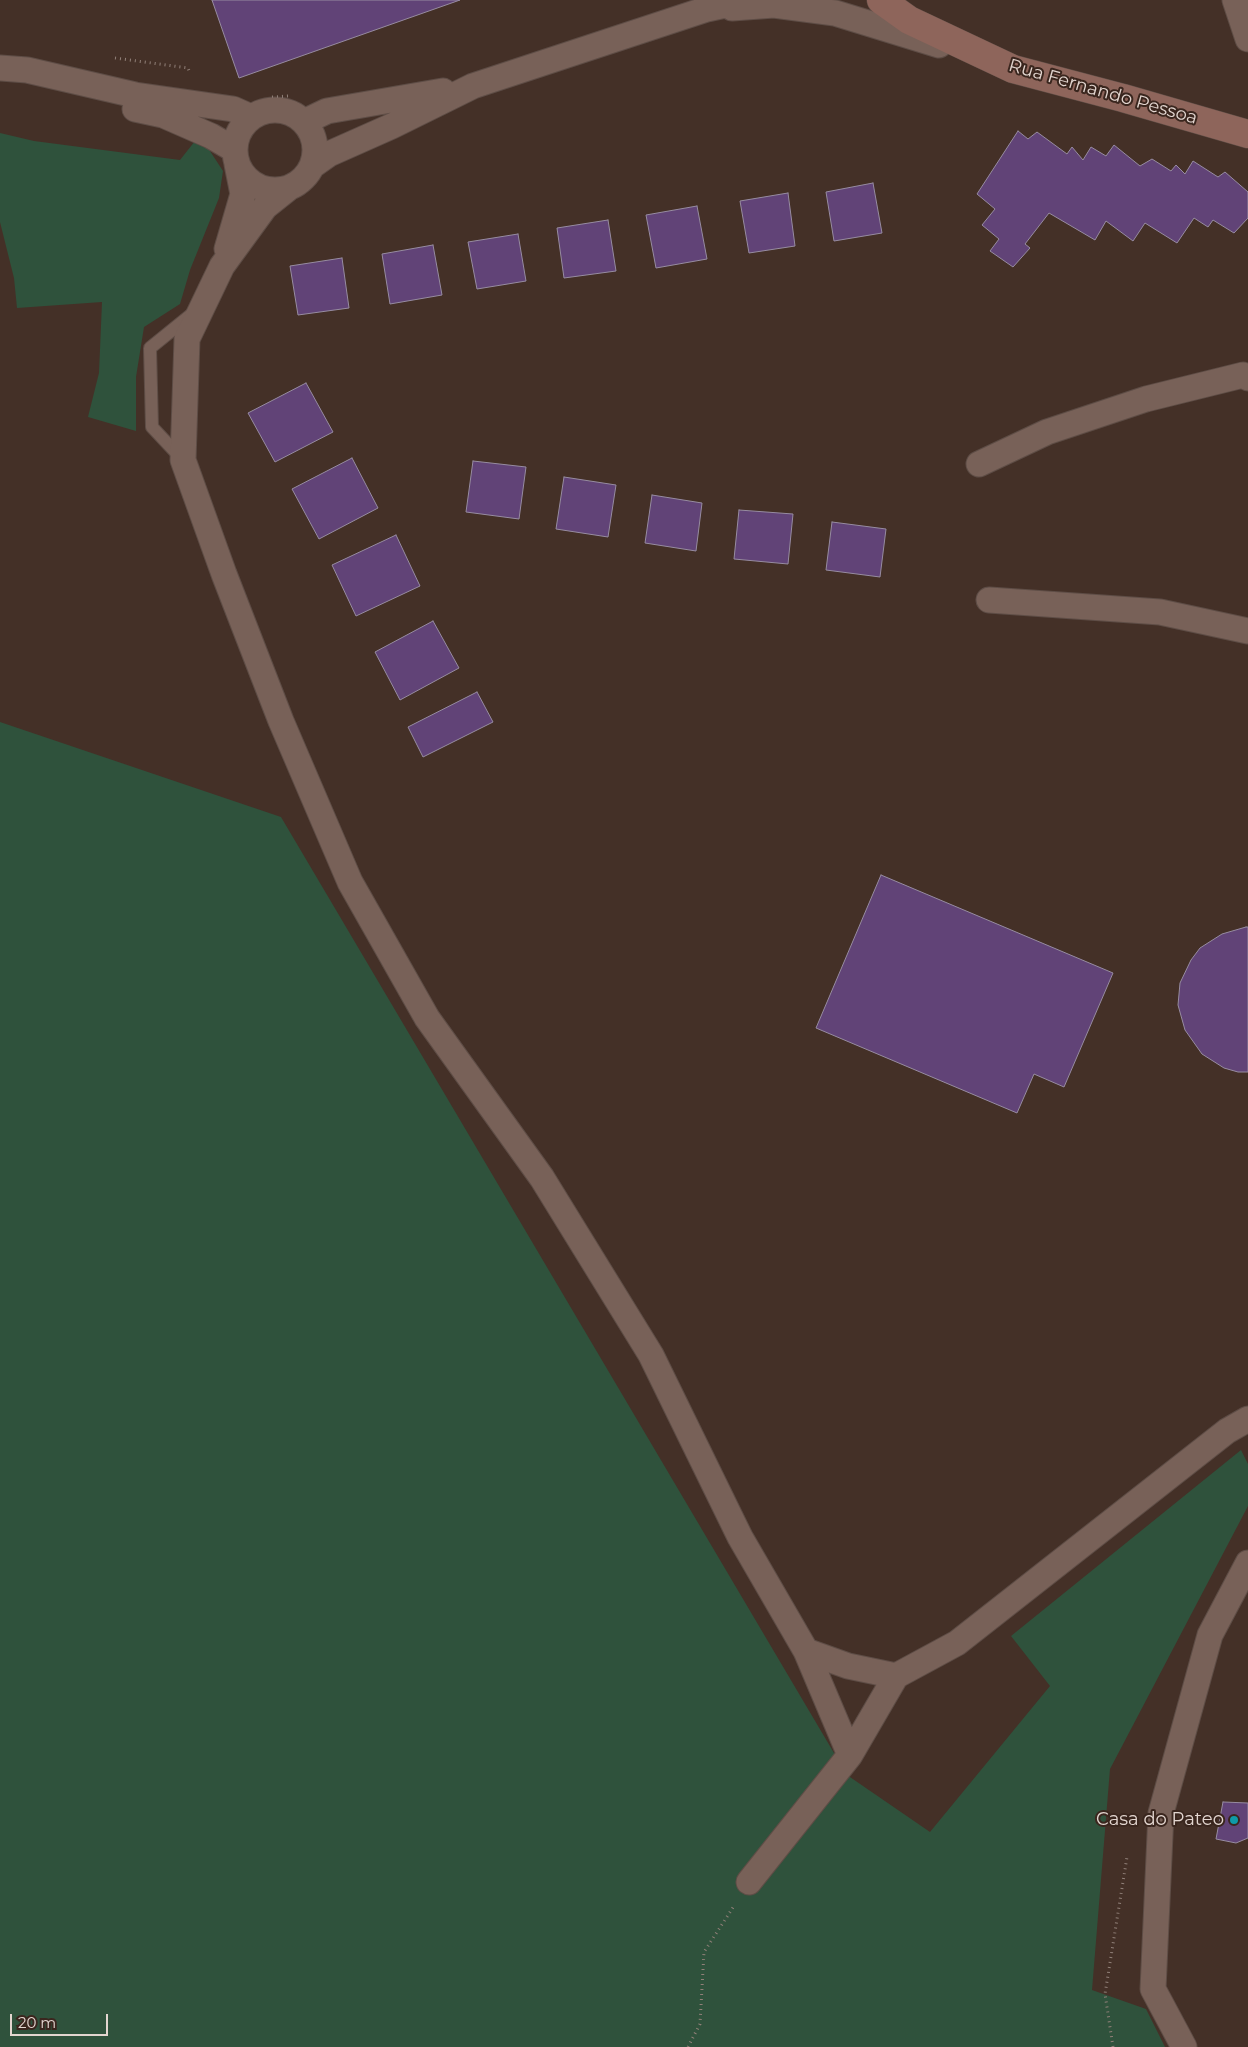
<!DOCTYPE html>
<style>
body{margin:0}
#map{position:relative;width:1248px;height:2047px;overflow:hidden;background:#443027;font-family:Montserrat,sans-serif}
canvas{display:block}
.scale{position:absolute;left:10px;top:2014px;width:98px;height:22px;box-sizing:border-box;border:2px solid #e3d6d0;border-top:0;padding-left:6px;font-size:15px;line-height:18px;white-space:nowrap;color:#e3d6d0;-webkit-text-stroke:4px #3a261e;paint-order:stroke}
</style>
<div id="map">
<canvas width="1248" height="2047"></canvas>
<div class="scale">20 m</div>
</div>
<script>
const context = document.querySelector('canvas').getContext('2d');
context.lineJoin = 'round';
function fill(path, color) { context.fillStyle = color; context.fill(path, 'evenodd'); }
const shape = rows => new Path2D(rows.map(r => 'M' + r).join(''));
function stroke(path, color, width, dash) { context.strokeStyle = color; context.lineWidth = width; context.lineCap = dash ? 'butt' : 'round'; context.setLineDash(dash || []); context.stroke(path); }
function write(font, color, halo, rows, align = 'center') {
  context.font = font + ' Montserrat,sans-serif'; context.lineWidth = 4; context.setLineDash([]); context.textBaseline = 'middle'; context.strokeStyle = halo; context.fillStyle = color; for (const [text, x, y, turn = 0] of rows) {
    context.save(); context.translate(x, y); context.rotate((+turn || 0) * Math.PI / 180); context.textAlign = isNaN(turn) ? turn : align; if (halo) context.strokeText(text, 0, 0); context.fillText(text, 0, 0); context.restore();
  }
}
fill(shape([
 [0,133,34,141,180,160,195,141,208,148,223,171,219,198,190,270,180,304,144,327,136,377,136,431,88,417,99,373,102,302,17,308,14,278,0,222],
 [0,722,281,817,847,1775,930,1832,1050,1686,1011,1636,1241,1450,1248,1464,1248,1506,1110,1769,1092,1990,1146,2009,1165,2047,0,2047]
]), '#2f523c');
const building = shape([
 [212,0,460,0,239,78,212,0],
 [1018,131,1028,139,1037,132,1067,154,1072,147,1083,160,1091,147,1106,156,1114,145,1140,166,1152,159,1171,171,1176,165,1185,174,1193,161,1218,177,1225,172,1248,192,1248,218,1234,233,1213,220,1208,227,1194,218,1177,243,1145,223,1133,241,1106,221,1095,240,1049,213,1025,244,1030,248,1013,267,990,251,999,239,982,225,995,209,977,194,1018,131],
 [873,183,882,233,834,241,826,192,873,183],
 [788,193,795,246,749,253,740,201,788,193],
 [697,206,707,259,656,268,646,215,697,206],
 [608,220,616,271,564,278,557,228,608,220],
 [518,234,526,281,477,289,468,242,518,234],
 [433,245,442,295,390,304,382,254,433,245],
 [342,258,349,308,298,315,290,266,342,258],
 [306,383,333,432,275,462,248,413,306,383],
 [352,458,378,508,319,539,292,489,352,458],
 [473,461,526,467,519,519,466,512,473,461],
 [564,477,616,485,608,537,556,529,564,477],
 [652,495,702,503,696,551,645,543,652,495],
 [739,510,793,514,788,564,734,559,739,510],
 [832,522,886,529,880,577,826,570,832,522],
 [396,535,420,586,356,616,332,565,396,535],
 [433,621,459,668,400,700,375,652,433,621],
 [477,692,493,722,423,757,408,727,477,692],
 [881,875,1113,973,1064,1087,1034,1074,1017,1113,816,1028,881,875],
 [1246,927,1248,927,1248,1072,1238,1072,1224,1068,1202,1054,1185,1030,1178,1005,1180,983,1191,960,1200,948,1222,934,1246,927],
 [1223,1802,1248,1803,1248,1838,1236,1843,1216,1839,1223,1802]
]);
fill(building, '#614377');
stroke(building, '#978ca1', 1);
const service = shape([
 [182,459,152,427,150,348,192,314]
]);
const minor = shape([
 [1235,0,1248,39],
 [732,8,774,5,835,13,939,45],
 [0,68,27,70,135,95,233,109,251,117],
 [135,109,163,115,211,136,235,150],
 '235 150a40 40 0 1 1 80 0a40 40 0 1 1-80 0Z',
 [304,122,327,111,443,91],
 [312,166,329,154,392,126,473,86,707,9,749,0],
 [290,187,265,207,222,266,187,339,183,460,224,574,281,721,350,882,427,1018,542,1178,651,1355,740,1537,806,1651,848,1666,896,1676,957,1643,1227,1431,1248,1419],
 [227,249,243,194,237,164],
 [979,464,1047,432,1146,399,1243,375,1248,378],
 [989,600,1160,612,1248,631],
 [850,1755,896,1676],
 [749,1882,850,1755,806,1651],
 [1184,2047,1153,1989,1161,1813,1210,1635,1248,1563]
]);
const secondary = shape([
 [881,0,909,20,1013,69,1123,98,1248,134]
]);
stroke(service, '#5e4d46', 14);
stroke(minor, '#5e4d46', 27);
stroke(secondary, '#5e4d46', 29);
stroke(shape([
 [115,58,188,68,190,73],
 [272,97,289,96],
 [688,2047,700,2024,704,1952,734,1906],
 [1113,2047,1105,1994,1127,1857]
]), '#918079', 3, [1, 4]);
stroke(service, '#786158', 12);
stroke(minor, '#786158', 25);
stroke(secondary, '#8e655b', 28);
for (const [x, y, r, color] of [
 [1234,1820,5,"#0f9aa8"]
]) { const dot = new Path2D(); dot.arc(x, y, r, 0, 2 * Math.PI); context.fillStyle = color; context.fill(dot); stroke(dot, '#3a261e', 2); }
write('18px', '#e3d6d0', '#3a261e', [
 ["Rua Fernando Pessoa",1103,92,16]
]);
write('18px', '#e3d6d0', '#3a261e', [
 ["Casa do Pateo",1224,1820]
], 'right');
</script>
